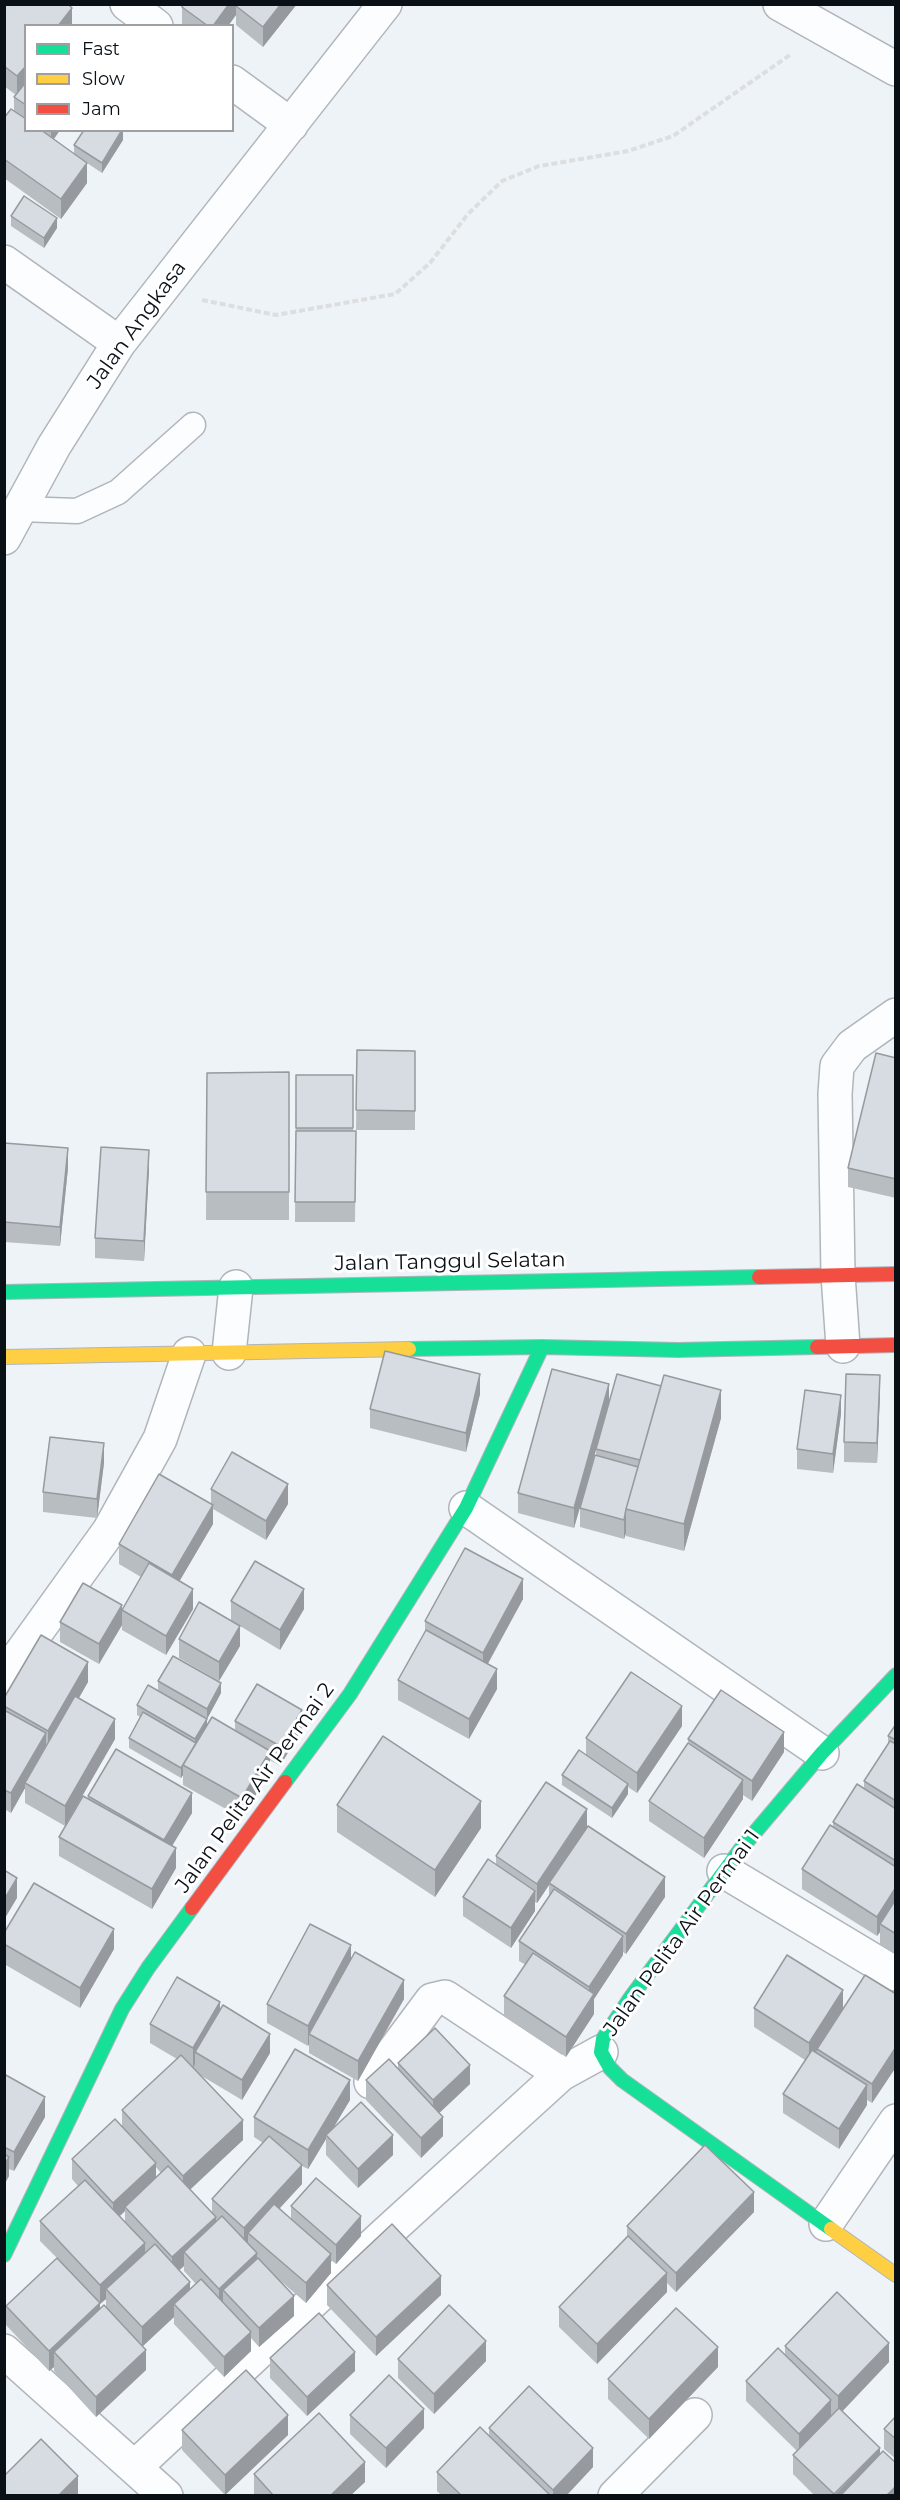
<!DOCTYPE html>
<style>
body{margin:0}
#map{position:relative;width:900px;height:2500px;overflow:hidden;background:#eef3f8;font-family:Montserrat,sans-serif}
canvas{display:block}
.frame{position:absolute;inset:0;border:6px solid #091016;pointer-events:none}
.legend{position:absolute;left:24px;top:24px;width:210px;height:108px;box-sizing:border-box;background:#fff;border:2px solid #9d9fa2;margin:0;padding:8px 10px;list-style:none;font-size:18px;color:#091016}
.legend li{display:flex;align-items:center;gap:12px;height:30px}
.legend b{width:30px;border:2px solid #9d9fa2}
</style>
<div id="map">
<canvas width="900" height="2500"></canvas>
<div class="frame"></div>
<ul class="legend">
<li><b style="height:8px;background:#16e098"></b>Fast</li>
<li><b style="height:8px;background:#ffcf43"></b>Slow</li>
<li><b style="height:8px;background:#f24e42"></b>Jam</li>
</ul>
</div>
<script>
const context = document.querySelector('canvas').getContext('2d');
context.lineJoin = 'round';
const shape = rows => new Path2D(rows.map(r => 'M' + r).join(''));
function stroke(path, color, width, dash) { context.strokeStyle = color; context.lineWidth = width; context.lineCap = dash ? 'butt' : 'round'; context.setLineDash(dash || []); context.stroke(path); }
function fill(path, color) { context.fillStyle = color; context.fill(path, 'evenodd'); }
function write(font, color, halo, rows, align = 'center') {
  context.font = font + ' Montserrat,sans-serif'; context.lineWidth = 6; context.setLineDash([]); context.textBaseline = 'middle'; context.strokeStyle = halo; context.fillStyle = color; for (const [text, x, y, turn = 0] of rows) {
    context.save(); context.translate(x, y); context.rotate((+turn || 0) * Math.PI / 180); context.textAlign = isNaN(turn) ? turn : align; if (halo) context.strokeText(text, 0, 0); context.fillText(text, 0, 0); context.restore();
  }
}
const lane = shape([
 [20,509,77,511,118,492,193,425]
]);
const street = shape([
 [127,4,156,26],
 [780,4,896,69],
 [232,82,291,125],
 [4,262,119,343],
 [4,538,54,446,119,343,385,4],
 [843,1346,838,1275,835,1094,837,1066,852,1046,896,1015],
 [229,1353,236,1287],
 [466,1508,822,1753],
 [4,1677,109,1531,160,1439,189,1354],
 [724,1871,896,1974],
 [371,2082,432,2000,445,1997,561,2074,601,2052],
 [826,2224,896,2121],
 [4,2351,166,2496],
 [135,2467,383,2236,561,2074],
 [615,2496,695,2415]
]);
const fast = shape([
 [4,1292,759,1277],
 [409,1349,542,1347,678,1350,817,1347],
 [285,1782,350,1694,466,1508,542,1347],
 [831,2229,622,2080,610,2068,601,2052,603,2039,631,1997,740,1850,822,1753,896,1675],
 [4,2255,122,2009,148,1968,192,1908]
]);
const slow = shape([
 [4,1357,409,1349],
 [831,2229,896,2275]
]);
const jam = shape([
 [759,1277,896,1274],
 [817,1347,896,1345],
 [192,1908,285,1782]
]);
stroke(lane, '#b0b5bc', 27);
stroke(street, '#b0b5bc', 36);
stroke(fast, '#b0b5bc', 16);
stroke(slow, '#b0b5bc', 16);
stroke(jam, '#b0b5bc', 16);
stroke(shape([
 [202,300,276,315,395,294,430,263,468,214,502,181,539,166,628,151,673,136,790,55]
]), '#dcdedf', 4, [6, 3]);
stroke(lane, '#fcfdfe', 24);
stroke(street, '#fcfdfe', 33);
stroke(fast, '#16e098', 14);
stroke(slow, '#ffcf43', 14);
stroke(jam, '#f24e42', 14);
fill(shape([
 [4,4,26,26,26,130,60,130,54,139,74,154,74,145,123,130,123,140,102,173,87,163,87,183,61,219,4,178,4,87,6,116,14,111,14,97,16,95,4,86],
 [183,4,297,4,263,47,236,25,236,15,228,26,182,26,182,7],
 [11,216,57,228,44,248,11,226],
 [357,1050,415,1051,415,1130,356,1130],
 [896,1058,896,1198,848,1187,848,1168],
 [289,1072,289,1220,206,1220,207,1073],
 [296,1075,353,1075,353,1131,356,1131,355,1222,295,1222],
 [4,1143,68,1168,60,1246,4,1242],
 [149,1169,144,1261,95,1258,95,1238],
 [480,1394,466,1452,370,1428,370,1409],
 [880,1394,877,1463,844,1462,844,1442],
 [609,1402,721,1418,684,1551,626,1536,626,1533,624,1539,580,1527,580,1508,574,1528,518,1513,518,1493],
 [596,1450,596,1455,582,1502],
 [841,1414,833,1473,797,1469,797,1449],
 [104,1463,97,1518,43,1512,43,1492],
 [211,1489,288,1504,266,1540,213,1509,213,1524,179,1581,193,1609,166,1655,122,1630,122,1610,141,1577,119,1564,119,1544,211,1504],
 [523,1599,488,1664,497,1689,469,1739,398,1700,398,1680,425,1633,425,1621],
 [231,1601,304,1609,280,1650,240,1626,240,1646,219,1681,179,1658,179,1639,231,1621],
 [60,1622,122,1625,99,1664,60,1642],
 [158,1681,221,1693,207,1719,174,1700,207,1726,235,1731,235,1721,302,1729,280,1766,270,1760,270,1771,242,1818,183,1785,183,1775,181,1778,129,1748,129,1738,140,1717,137,1715,137,1705,158,1691],
 [88,1682,79,1698,115,1739,65,1826,25,1803,25,1788,11,1813,4,1809,4,1698],
 [896,1724,896,1954,880,1944,880,1932,877,1936,802,1889,802,1869,833,1827,833,1822,864,1789,864,1781,888,1744,888,1736],
 [682,1726,637,1793,628,1787,628,1794,612,1818,562,1785,562,1775,586,1755,586,1738],
 [688,1739,784,1752,752,1801,743,1795,743,1799,704,1858,649,1821,649,1801,688,1744],
 [88,1796,192,1813,172,1846,176,1868,152,1909,59,1856,59,1837,88,1799],
 [337,1805,481,1828,435,1897,337,1832],
 [587,1827,665,1897,626,1954,623,1952,623,1955,594,1999,594,2014,566,2057,504,2016,504,1996,526,1965,519,1961,519,1941,549,1896,549,1885,537,1903,535,1902,535,1911,511,1948,463,1916,463,1897,496,1865,496,1856],
 [4,1933,114,1949,80,2008,4,1964],
 [351,1958,404,1999,358,2081,309,2053,309,2044,308,2046,267,2023,267,2004],
 [896,1994,896,2067,872,2103,867,2100,867,2105,839,2149,783,2113,783,2094,805,2060,754,2027,754,2008,843,2008],
 [220,2011,270,2053,242,2100,200,2075,243,2140,190,2190,212,2213,212,2199,263,2143,254,2137,254,2117,350,2100,332,2130,393,2155,358,2188,326,2155,326,2139,308,2169,302,2166,302,2184,280,2208,291,2219,291,2206,361,2236,336,2264,331,2260,331,2273,306,2303,276,2277,294,2316,259,2347,251,2338,251,2351,224,2377,174,2324,174,2317,142,2346,146,2370,96,2417,54,2371,54,2367,49,2371,6,2325,6,2306,57,2258,40,2241,40,2221,78,2186,72,2179,72,2159,122,2127,122,2110,177,2059,150,2043,150,2024],
 [156,2167,161,2173,156,2178],
 [125,2211,125,2222,120,2216],
 [184,2266,184,2271,196,2284,190,2289,179,2270],
 [106,2299,106,2307,100,2308,100,2304],
 [398,2063,470,2084,439,2113,443,2136,421,2158,366,2100,366,2080,398,2069],
 [4,2074,45,2117,14,2171,9,2169,9,2176,4,2185],
 [754,2212,676,2292,667,2283,667,2292,597,2364,559,2327,559,2307,627,2236,627,2226],
 [327,2285,441,2295,376,2356,327,2305],
 [785,2346,889,2362,842,2411,880,2454,896,2496,815,2496,793,2474,793,2455,797,2451,746,2401,746,2381,785,2355],
 [270,2358,355,2371,307,2416,270,2378],
 [398,2359,486,2361,434,2414,398,2378],
 [718,2367,649,2439,608,2399,608,2379],
 [350,2415,424,2428,386,2468,350,2434],
 [896,2416,896,2459,884,2449,884,2429],
 [489,2428,593,2467,566,2496,442,2496,437,2491,437,2472,489,2435],
 [182,2430,288,2435,225,2495,182,2450],
 [254,2474,365,2482,350,2496,256,2496,254,2494]
]), '#b8bdc2');
fill(shape([
 [229,4,243,4,236,6,236,15,228,26,213,26],
 [281,4,297,4,263,47,263,27],
 [72,8,72,26,58,26],
 [26,66,26,86,17,96,17,76],
 [6,89,6,116,4,119,4,91],
 [51,130,60,130,51,143],
 [122,130,123,130,123,140,102,173,102,163],
 [87,163,87,183,61,219,61,199],
 [57,218,57,228,44,248,44,238],
 [68,1148,68,1168,60,1246,60,1227],
 [149,1150,149,1169,144,1261,144,1241],
 [480,1374,480,1394,466,1452,466,1433],
 [880,1375,880,1394,877,1463,877,1443],
 [609,1384,609,1403,574,1528,574,1508],
 [721,1390,721,1418,684,1551,684,1524],
 [841,1395,841,1414,833,1473,833,1454],
 [104,1443,104,1463,97,1518,97,1499],
 [288,1484,288,1504,266,1540,266,1521],
 [213,1505,213,1524,172,1594,172,1575],
 [626,1514,626,1533,624,1539,624,1520],
 [523,1579,523,1599,483,1672,483,1653],
 [193,1589,193,1609,166,1655,166,1636],
 [304,1589,304,1609,280,1650,280,1630],
 [122,1605,122,1625,99,1664,99,1644],
 [240,1626,240,1646,219,1681,219,1662],
 [88,1662,88,1682,48,1751,48,1731],
 [497,1669,497,1689,469,1739,469,1719],
 [221,1683,221,1693,207,1719,207,1709],
 [682,1706,682,1726,637,1793,637,1773],
 [302,1710,302,1729,280,1766,280,1746],
 [115,1719,115,1739,65,1826,65,1806],
 [207,1719,207,1729,183,1765,183,1775,181,1778,181,1768,195,1746,195,1739],
 [784,1732,784,1752,752,1801,752,1781],
 [46,1733,46,1753,25,1783,25,1788,11,1813,11,1793],
 [270,1751,270,1771,242,1818,242,1798],
 [743,1780,743,1799,704,1858,704,1838],
 [628,1784,628,1794,612,1818,612,1808],
 [192,1793,192,1813,164,1859,164,1840],
 [481,1801,481,1828,435,1897,435,1870],
 [587,1809,587,1829,549,1883,549,1885,537,1903,537,1884],
 [176,1848,176,1868,152,1909,152,1889],
 [665,1877,665,1897,626,1954,626,1934],
 [17,1878,17,1898,4,1920,4,1900],
 [896,1887,896,1907,880,1924,880,1932,877,1936,877,1917],
 [535,1891,535,1911,511,1948,511,1928],
 [114,1929,114,1949,80,2008,80,1988],
 [623,1936,623,1955,594,1999,594,2014,566,2057,566,2037,589,2003,589,1987],
 [351,1945,351,1965,309,2034,309,2044,308,2046,308,2026],
 [404,1980,404,1999,358,2081,358,2061],
 [843,1990,843,2010,809,2063,809,2043],
 [220,2002,220,2021,195,2052,195,2064,193,2068,193,2048],
 [270,2034,270,2053,242,2100,242,2080],
 [896,2047,896,2067,872,2103,872,2084],
 [470,2065,470,2084,433,2119,433,2100],
 [350,2080,350,2100,328,2137,326,2135,326,2139,308,2169,308,2150],
 [867,2085,867,2105,839,2149,839,2129],
 [45,2097,45,2117,14,2171,14,2152],
 [443,2117,443,2136,421,2158,421,2138],
 [243,2120,243,2140,183,2196,183,2176],
 [393,2135,393,2155,358,2188,358,2169],
 [9,2157,9,2176,4,2185,4,2165],
 [156,2163,156,2182,125,2207,125,2211,113,2222,113,2203],
 [302,2165,302,2184,253,2237,248,2233,248,2243,244,2247,244,2228],
 [754,2192,754,2212,676,2292,676,2273],
 [361,2216,361,2236,336,2264,336,2245],
 [216,2217,216,2237,184,2252,184,2266,172,2277,172,2257],
 [145,2243,145,2263,106,2289,106,2299,100,2304,100,2285],
 [257,2253,257,2273,223,2290,223,2304,219,2308,219,2289],
 [331,2254,331,2273,306,2303,306,2283],
 [667,2273,667,2292,597,2364,597,2344],
 [441,2276,441,2295,376,2356,376,2337],
 [190,2282,190,2301,174,2304,174,2317,142,2347,142,2327],
 [294,2296,294,2316,259,2347,259,2328],
 [100,2303,100,2323,54,2352,54,2367,49,2371,49,2351],
 [251,2332,251,2351,224,2377,224,2357],
 [486,2341,486,2361,434,2414,434,2394],
 [889,2343,889,2362,838,2416,838,2396],
 [718,2347,718,2367,649,2439,649,2419],
 [146,2350,146,2370,96,2417,96,2397],
 [355,2352,355,2371,307,2416,307,2397],
 [831,2400,831,2420,799,2453,799,2434],
 [424,2409,424,2428,386,2468,386,2448],
 [288,2415,288,2435,225,2495,225,2475],
 [593,2448,593,2467,566,2496,553,2496,553,2490],
 [880,2448,880,2467,853,2496,834,2496],
 [365,2462,365,2482,350,2496,330,2496],
 [78,2476,78,2496,58,2496],
 [896,2486,896,2496,886,2496]
]), '#969a9e');
const building = shape([
 [4,4,68,4,72,8,58,26,26,26,26,66,17,76,4,66,4,4],
 [183,4,229,4,213,26,208,26,182,7,183,4],
 [237,4,281,4,263,27,236,6,237,4],
 [26,82,26,105,14,97,26,82],
 [11,109,26,119,26,130,41,130,87,163,61,199,4,159,4,118,11,109],
 [84,130,122,130,102,163,74,145,84,130],
 [24,196,57,218,44,238,11,216,24,196],
 [357,1050,415,1051,415,1111,356,1110,357,1050],
 [876,1053,896,1058,896,1179,848,1168,876,1053],
 [289,1072,289,1192,206,1192,207,1073,289,1072],
 [296,1075,353,1075,353,1128,296,1128,296,1075],
 [296,1131,356,1131,355,1202,295,1202,296,1131],
 [4,1143,68,1148,60,1227,4,1222,4,1143],
 [101,1147,149,1150,144,1241,95,1238,101,1147],
 [385,1351,480,1374,466,1433,370,1409,385,1351],
 [552,1369,609,1384,574,1508,518,1493,552,1369],
 [617,1374,661,1386,640,1460,596,1449,617,1374],
 [846,1374,880,1375,877,1443,844,1442,846,1374],
 [664,1375,721,1390,684,1524,626,1509,664,1375],
 [805,1390,841,1395,833,1454,797,1449,805,1390],
 [50,1437,104,1443,97,1499,43,1492,50,1437],
 [232,1452,288,1484,266,1521,211,1489,232,1452],
 [595,1455,638,1467,626,1509,624,1520,580,1508,595,1455],
 [159,1474,213,1505,172,1575,119,1544,159,1474],
 [465,1548,523,1579,483,1653,425,1621,465,1548],
 [255,1561,304,1589,280,1630,231,1601,255,1561],
 [149,1563,193,1589,166,1636,122,1610,149,1563],
 [83,1583,122,1605,99,1644,60,1622,83,1583],
 [199,1602,240,1626,219,1662,179,1639,199,1602],
 [426,1630,497,1669,469,1719,398,1680,426,1630],
 [41,1635,88,1662,48,1731,4,1706,4,1698,41,1635],
 [173,1656,221,1683,207,1709,158,1681,173,1656],
 [631,1672,682,1706,637,1773,586,1738,631,1672],
 [257,1684,302,1710,280,1746,235,1721,257,1684],
 [148,1685,207,1719,195,1739,137,1705,148,1685],
 [721,1690,784,1732,752,1781,688,1739,721,1690],
 [75,1696,115,1719,65,1806,25,1783,75,1696],
 [4,1710,46,1733,11,1793,4,1790,4,1710],
 [143,1712,196,1743,181,1768,129,1738,143,1712],
 [212,1717,270,1751,242,1798,183,1765,212,1717],
 [896,1724,896,1740,888,1736,896,1724],
 [383,1736,481,1801,435,1870,337,1805,383,1736],
 [890,1741,896,1744,896,1801,864,1781,890,1741],
 [688,1743,743,1780,704,1838,649,1801,688,1743],
 [116,1749,192,1793,164,1840,88,1796,116,1749],
 [579,1750,628,1784,612,1808,562,1775,579,1750],
 [546,1782,587,1809,537,1884,496,1856,546,1782],
 [857,1784,896,1809,896,1861,833,1822,857,1784],
 [83,1796,176,1848,152,1889,59,1837,83,1796],
 [830,1825,896,1867,896,1887,877,1917,802,1869,830,1825],
 [588,1826,665,1877,626,1934,549,1883,588,1826],
 [488,1859,535,1891,511,1928,463,1897,488,1859],
 [4,1870,17,1878,4,1900,4,1870],
 [34,1883,114,1929,80,1988,4,1944,4,1933,34,1883],
 [554,1889,623,1936,589,1987,519,1941,554,1889],
 [896,1899,896,1934,880,1924,896,1899],
 [310,1924,351,1945,308,2026,267,2004,310,1924],
 [355,1952,404,1980,358,2061,309,2034,355,1952],
 [533,1953,594,1994,566,2037,504,1996,533,1953],
 [787,1955,843,1990,809,2043,754,2008,787,1955],
 [865,1975,896,1994,896,2047,872,2084,817,2049,865,1975],
 [177,1977,220,2002,193,2048,150,2024,177,1977],
 [223,2005,270,2034,242,2080,195,2052,223,2005],
 [435,2028,470,2065,433,2100,398,2063,435,2028],
 [295,2049,350,2080,308,2150,254,2117,295,2049],
 [812,2050,867,2085,839,2129,783,2094,812,2050],
 [181,2055,243,2120,183,2176,122,2110,181,2055],
 [389,2059,443,2117,421,2138,366,2080,389,2059],
 [4,2074,45,2097,14,2152,4,2147,4,2074],
 [361,2102,393,2135,358,2169,326,2135,361,2102],
 [115,2119,156,2163,113,2203,72,2159,115,2119],
 [269,2136,302,2165,244,2228,212,2199,269,2136],
 [705,2145,754,2192,676,2273,627,2226,705,2145],
 [4,2154,9,2157,4,2165,4,2154],
 [168,2166,216,2217,172,2257,125,2207,168,2166],
 [316,2178,361,2216,336,2245,291,2206,316,2178],
 [85,2180,145,2243,100,2285,40,2221,85,2180],
 [274,2204,331,2254,306,2283,248,2233,274,2204],
 [222,2216,257,2253,219,2289,184,2252,222,2216],
 [392,2224,441,2276,376,2337,327,2285,392,2224],
 [628,2236,667,2273,597,2344,559,2307,628,2236],
 [155,2244,190,2282,142,2327,106,2289,155,2244],
 [57,2258,100,2303,49,2351,6,2306,57,2258],
 [258,2258,294,2296,259,2328,223,2290,258,2258],
 [201,2279,251,2332,224,2357,174,2304,201,2279],
 [837,2292,889,2343,838,2396,785,2346,837,2292],
 [104,2305,146,2350,96,2397,54,2352,104,2305],
 [449,2305,486,2341,434,2394,398,2359,449,2305],
 [676,2308,718,2347,649,2419,608,2379,676,2308],
 [319,2313,355,2352,307,2397,270,2358,319,2313],
 [778,2348,831,2400,799,2434,746,2381,778,2348],
 [246,2370,288,2415,225,2475,182,2430,246,2370],
 [389,2375,424,2409,386,2448,350,2415,389,2375],
 [529,2386,593,2448,553,2490,489,2428,529,2386],
 [839,2408,880,2448,834,2494,793,2455,839,2408],
 [319,2413,365,2462,330,2496,274,2496,254,2474,319,2413],
 [896,2416,896,2439,884,2429,896,2416],
 [480,2427,551,2496,462,2496,437,2472,480,2427],
 [41,2439,78,2476,58,2496,4,2496,4,2476,41,2439],
 [883,2451,896,2463,896,2486,886,2496,840,2496,883,2451]
]);
fill(building, '#d6dce2');
stroke(building, '#969a9e', 1.5);
write('21px', '#091016', '#fff', [
 ["Jalan Angkasa",137,325,-54],
 ["Jalan Tanggul Selatan",450,1262,-1],
 ["Jalan Pelita Air Permai 2",255,1788,-54],
 ["Jalan Pelita Air Permai 1",682,1933,-54]
]);
</script>
